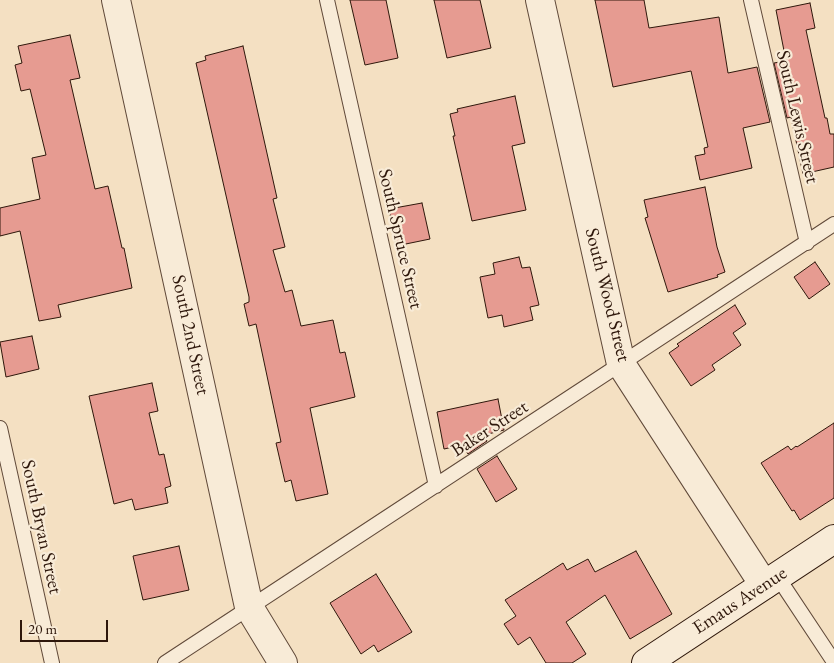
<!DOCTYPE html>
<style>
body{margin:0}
#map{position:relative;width:834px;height:663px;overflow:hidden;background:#f4e0c2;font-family:"EB Garamond",serif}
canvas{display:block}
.scale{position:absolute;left:20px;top:620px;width:88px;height:22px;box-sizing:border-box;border:2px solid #2e170b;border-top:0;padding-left:6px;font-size:15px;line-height:18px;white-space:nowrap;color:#2e170b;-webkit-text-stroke:4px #f8ebd7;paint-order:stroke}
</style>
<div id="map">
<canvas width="834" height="663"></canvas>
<div class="scale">20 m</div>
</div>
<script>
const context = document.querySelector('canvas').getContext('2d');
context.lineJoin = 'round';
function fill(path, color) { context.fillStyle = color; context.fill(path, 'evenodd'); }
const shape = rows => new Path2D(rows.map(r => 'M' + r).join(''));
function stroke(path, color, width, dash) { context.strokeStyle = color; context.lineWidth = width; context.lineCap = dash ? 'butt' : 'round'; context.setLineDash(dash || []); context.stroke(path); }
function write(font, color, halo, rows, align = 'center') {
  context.font = font + ' "EB Garamond",serif'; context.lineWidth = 4.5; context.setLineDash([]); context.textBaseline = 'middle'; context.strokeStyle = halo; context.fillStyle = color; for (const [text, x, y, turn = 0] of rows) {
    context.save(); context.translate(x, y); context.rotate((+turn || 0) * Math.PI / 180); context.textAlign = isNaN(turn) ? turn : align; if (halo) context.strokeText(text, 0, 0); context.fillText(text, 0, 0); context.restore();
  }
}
const building = shape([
 [350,0,386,0,398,58,365,65,350,0],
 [434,0,480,0,491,48,447,58,434,0],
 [595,0,644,0,649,28,719,17,728,73,757,67,770,122,743,128,752,168,700,180,695,156,705,154,704,148,708,147,691,71,613,87,595,0],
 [810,3,815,28,806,30,825,118,827,118,830,134,834,134,834,167,803,174,791,117,787,118,774,63,786,61,776,10,810,3],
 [70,35,80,78,70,80,95,189,108,186,122,248,124,248,132,288,58,305,61,317,39,321,20,231,0,236,0,208,40,199,32,158,46,155,30,89,21,91,15,65,22,63,18,46,70,35],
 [243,46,277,198,273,199,285,247,273,250,285,292,292,290,301,326,333,320,340,353,345,352,355,397,310,408,328,494,296,501,291,480,285,482,276,443,281,442,256,324,249,326,244,304,249,302,249,297,196,63,206,60,205,56,243,46],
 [515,96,525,143,512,146,526,210,472,221,453,136,455,136,450,114,458,112,457,109,515,96],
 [705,187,717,247,725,272,717,275,718,277,668,292,645,218,648,217,644,200,705,187],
 [422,203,430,239,396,246,389,209,422,203],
 [519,257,522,268,530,267,539,305,530,307,533,320,504,327,502,315,488,318,480,277,495,274,493,263,519,257],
 [815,262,830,284,809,299,794,277,815,262],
 [735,305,746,324,733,333,741,345,712,365,715,370,691,386,669,353,679,346,677,344,735,305],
 [32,336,39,369,6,377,0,342,32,336],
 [152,383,158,411,149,413,159,455,164,454,171,486,165,488,168,503,135,510,132,499,114,504,89,396,152,383],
 [498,399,504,430,484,435,487,441,468,454,462,445,444,449,437,412,498,399],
 [834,423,834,498,800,520,794,510,792,511,761,463,788,446,791,450,796,446,797,447,834,423],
 [497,456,517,489,496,502,477,469,497,456],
 [179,546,189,590,143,600,133,556,179,546],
 [636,551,672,614,630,639,605,595,566,622,586,654,572,663,546,663,530,637,518,645,504,624,516,616,505,600,563,563,567,570,588,559,595,572,636,551],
 [376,574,412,632,378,652,374,645,361,654,330,603,376,574]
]);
fill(building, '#e69b91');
stroke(building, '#2e170b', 1);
const lane = shape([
 [327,0,436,486],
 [751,0,807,243],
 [0,428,52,663],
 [777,576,834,662],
 [165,663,834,224]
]);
const street = shape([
 [116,0,249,607,283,663],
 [540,0,621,364,764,585]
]);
const secondary = shape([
 [646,663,834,539]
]);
stroke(lane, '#604939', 16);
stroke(street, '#604939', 30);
stroke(secondary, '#2e170b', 30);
stroke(lane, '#f8ebd7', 14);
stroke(street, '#f8ebd7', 28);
stroke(secondary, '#f8ebd7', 28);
write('19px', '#2e170b', '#f8ebd7', [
 ["South Lewis Street",797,117,77],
 ["South Spruce Street",400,239,77],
 ["South Wood Street",607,295,76],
 ["South 2nd Street",190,335,78],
 ["Baker Street",490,429,-33],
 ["South Bryan Street",41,527,78],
 ["Emaus Avenue",740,601,-33]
]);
</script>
